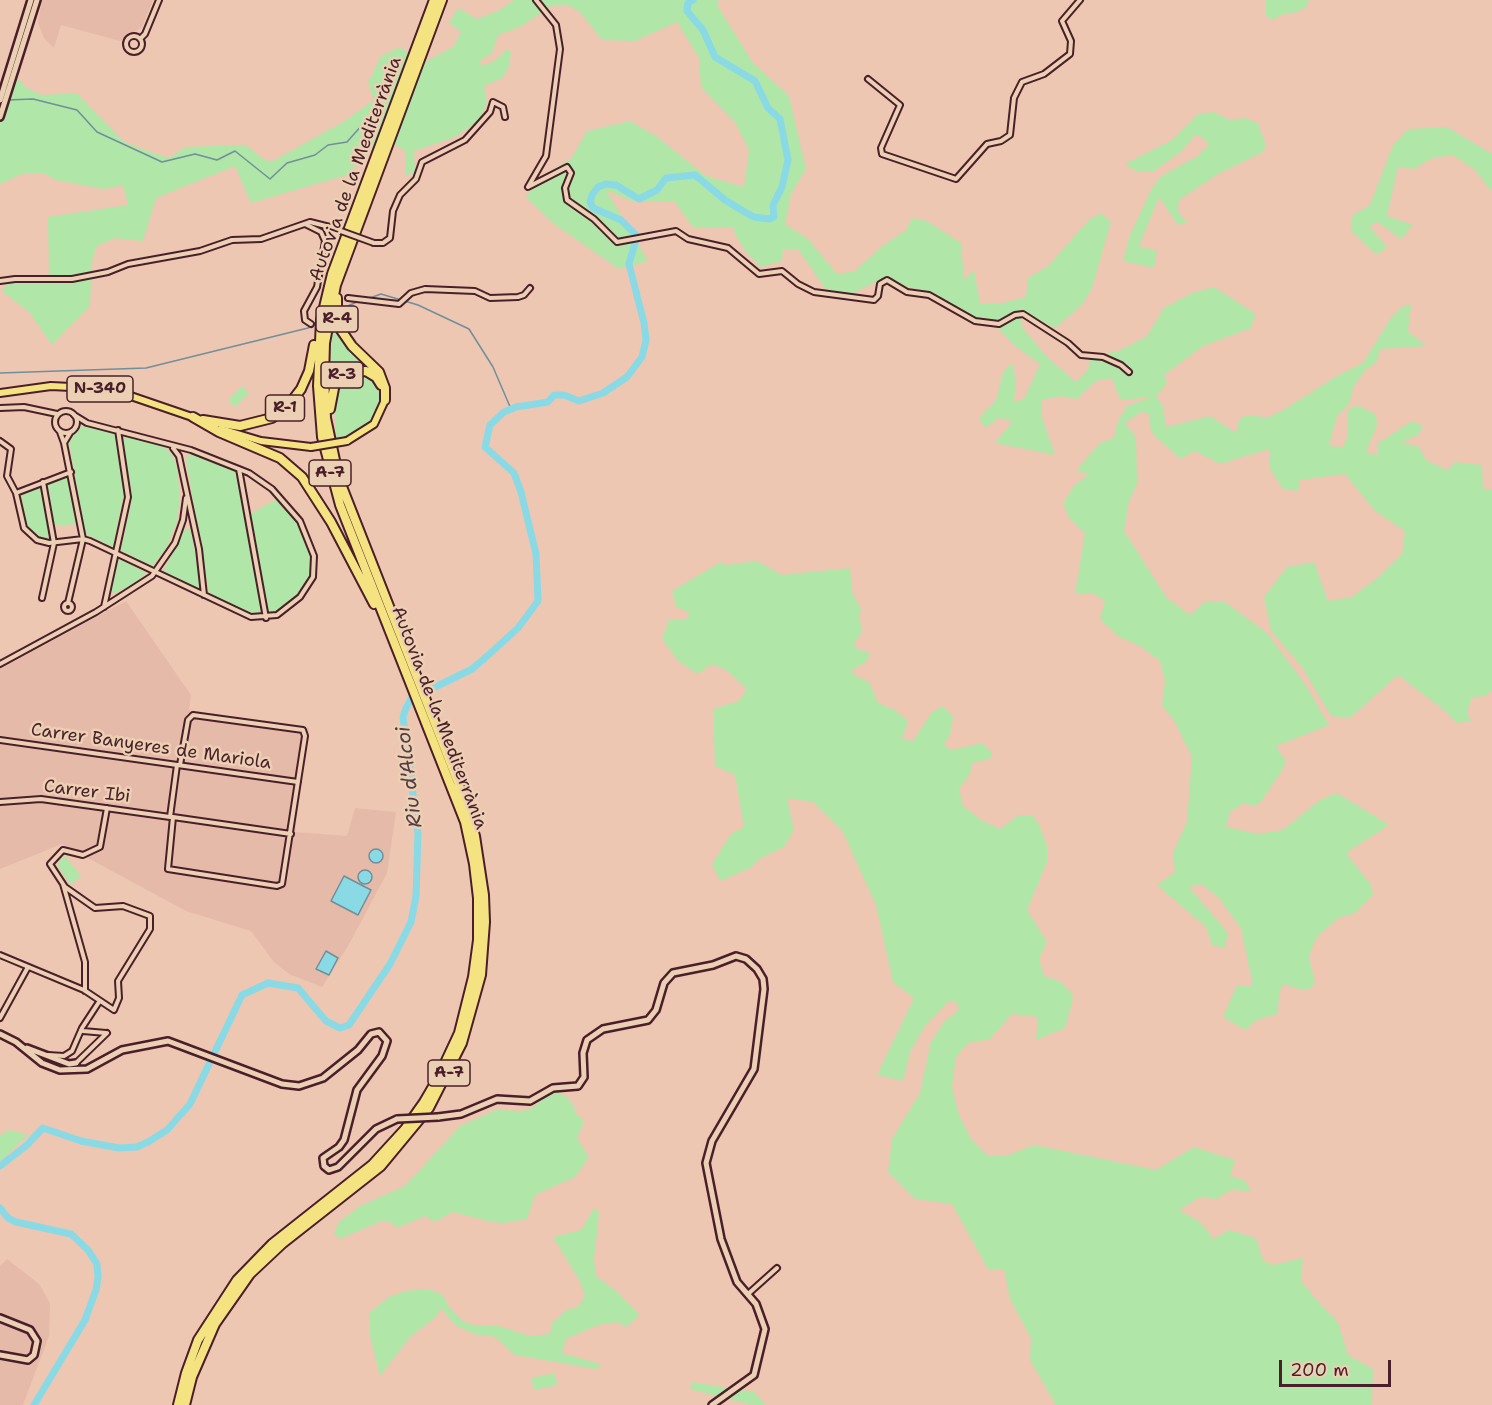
<!DOCTYPE html>
<meta charset="utf-8">
<style>
body{margin:0}
#map{position:relative;width:1492px;height:1405px;overflow:hidden;background:#edc7b1;font-family:"Shantell Sans",sans-serif}
canvas{display:block}
.scale{position:absolute;left:1279px;top:1360px;width:112px;height:27px;box-sizing:border-box;border:3px solid #4a1f2b;border-top:0;padding-left:8px;font-size:18px;line-height:21px;white-space:nowrap;color:#4a1f2b;-webkit-text-stroke:4px #ecd0b3;paint-order:stroke}
</style>
<div id="map">
<canvas width="1492" height="1405"></canvas>
<div class="scale">200 m</div>
</div>
<script>
const context = document.querySelector('canvas').getContext('2d');
context.lineJoin = 'round';
function fill(path, color) { context.fillStyle = color; context.fill(path, 'evenodd'); }
const shape = rows => new Path2D(rows.map(r => 'M' + r).join(''));
function stroke(path, color, width, dash) { context.strokeStyle = color; context.lineWidth = width; context.lineCap = dash ? 'butt' : 'round'; context.setLineDash(dash || []); context.stroke(path); }
function write(font, color, halo, rows, align = 'center') {
  context.font = font + ' "Shantell Sans",sans-serif'; context.lineWidth = 5; context.setLineDash([]); context.textBaseline = 'middle'; context.strokeStyle = halo; context.fillStyle = color; for (const [text, x, y, turn = 0] of rows) {
    context.save(); context.translate(x, y); context.rotate((+turn || 0) * Math.PI / 180); context.textAlign = isNaN(turn) ? turn : align; if (halo) context.strokeText(text, 0, 0); context.fillText(text, 0, 0); context.restore();
  }
}
fill(shape([
 [42,0,153,0,142,27,120,41,61,25,54,48,44,38,38,23],
 [126,601,191,695,189,710,309,728,295,832,347,836,355,808,396,812,387,873,348,946,322,987,289,974,274,962,251,931,186,911,62,844,0,869,0,669],
 [7,1259,39,1284,50,1303,49,1336,23,1405,0,1405,0,1266]
]), '#e6baa9');
fill(shape([
 [514,0,719,0,717,5,753,63,789,96,806,169,791,194,785,224,808,239,837,274,855,271,881,247,906,230,912,218,927,221,961,243,964,280,974,270,980,303,1003,303,1026,297,1028,278,1048,266,1089,220,1101,213,1111,222,1092,288,1082,305,1055,328,1021,311,1021,326,1047,357,1076,382,1088,370,1091,356,1119,351,1147,336,1164,308,1192,293,1214,287,1256,314,1251,328,1203,346,1164,375,1167,383,1156,397,1163,406,1166,427,1210,416,1236,433,1240,418,1250,415,1267,418,1285,409,1337,376,1363,363,1391,318,1402,307,1411,304,1408,331,1426,346,1380,349,1377,362,1366,369,1354,386,1349,404,1337,416,1329,446,1343,447,1348,436,1348,410,1358,405,1376,415,1377,425,1366,452,1377,455,1377,444,1412,421,1423,426,1419,434,1401,443,1418,446,1427,461,1448,470,1455,462,1482,465,1483,490,1492,489,1492,689,1486,696,1472,697,1467,713,1471,721,1457,723,1444,710,1398,675,1350,718,1331,716,1302,667,1271,631,1264,597,1287,567,1314,562,1328,601,1352,597,1377,578,1402,554,1405,531,1375,511,1345,474,1300,480,1298,491,1283,489,1270,469,1269,449,1220,464,1195,451,1180,459,1151,432,1149,414,1141,412,1125,423,1136,437,1137,484,1129,501,1124,531,1167,598,1190,615,1206,601,1225,602,1267,633,1305,684,1329,725,1276,746,1286,762,1281,772,1260,803,1253,806,1244,803,1230,812,1226,827,1258,834,1283,830,1320,800,1337,793,1389,825,1346,853,1371,885,1373,895,1355,913,1338,918,1316,938,1309,956,1315,984,1309,989,1302,990,1284,984,1280,990,1277,1014,1257,1020,1245,1030,1223,1017,1237,985,1253,986,1241,928,1218,897,1201,884,1189,887,1228,933,1225,948,1212,945,1206,927,1157,885,1175,872,1173,853,1187,822,1192,757,1175,722,1162,705,1165,681,1160,661,1140,646,1119,637,1100,619,1105,601,1092,593,1075,594,1085,533,1069,518,1063,503,1074,486,1090,473,1076,472,1086,459,1100,443,1114,438,1117,423,1127,406,1152,397,1120,400,1112,378,1096,381,1077,399,1061,396,1042,400,1041,414,1055,455,995,443,1013,421,999,418,985,428,979,418,996,400,1003,372,1012,363,1016,379,1014,402,1024,399,1040,364,1014,345,999,329,963,312,933,293,905,286,886,277,849,295,827,291,798,249,783,249,782,261,761,267,745,251,733,230,736,227,693,227,675,202,632,201,606,190,648,261,619,269,554,224,526,197,540,177,571,159,587,131,630,121,656,136,706,176,744,187,749,150,735,122,701,87,699,58,677,22,635,41,602,40,581,13,568,5,552,6,520,27,498,35,492,53,480,61,481,66,494,61,507,49,511,52,509,67,502,78,484,86,487,102,480,120,455,137,414,151,415,172,405,176,405,151,393,143,425,62,453,47,461,32,449,23,458,8,477,19,500,10],
 [1265,0,1309,0,1307,6,1298,12,1284,14,1272,20,1266,16],
 [400,47,409,54,377,143,347,175,251,203,235,166,156,198,143,241,115,238,97,246,92,261,90,306,52,345,30,313,2,291,12,279,49,277,48,217,128,205,123,185,104,189,55,180,44,173,22,174,0,184,0,114,17,78,30,90,43,95,77,93,123,141,145,150,169,158,185,147,246,145,262,158,271,162,343,122,374,100,368,83,381,56],
 [1214,112,1230,120,1245,118,1258,123,1266,146,1263,152,1218,174,1179,200,1178,211,1187,223,1178,225,1159,197,1139,246,1157,251,1154,268,1123,261,1130,235,1151,190,1161,176,1198,156,1209,144,1202,137,1195,135,1182,151,1154,171,1137,172,1125,164,1172,140,1198,114],
 [1447,127,1492,154,1492,192,1475,170,1453,155,1432,158,1414,169,1398,167,1387,216,1413,225,1401,239,1378,222,1369,226,1387,247,1377,255,1351,231,1352,216,1370,205,1393,145,1408,129],
 [333,324,349,349,373,370,360,365,349,367,338,373,330,384],
 [360,373,370,377,377,384,380,398,378,411,369,425,337,441,334,409,337,389,341,382,351,375],
 [242,386,249,393,235,407,228,400],
 [81,426,115,433,125,488,113,547,85,534,69,441,69,437],
 [127,436,165,447,173,456,177,469,180,498,177,521,167,547,152,566,121,551,132,497,123,440],
 [192,454,236,471,261,610,258,614,241,610,209,593,186,460,188,455],
 [66,476,68,477,77,524,54,526,46,484],
 [40,486,42,486,50,539,36,537,29,530,25,518,21,493],
 [277,499,297,522,306,541,311,566,309,577,295,597,272,613,268,609,250,514],
 [190,528,202,585,199,589,166,574,164,570,185,529],
 [122,559,146,573,135,583,114,594,111,590,118,561],
 [757,561,782,575,850,568,852,592,862,611,859,613,862,632,854,643,857,649,870,653,867,661,851,671,856,676,869,682,878,703,895,710,908,721,902,739,913,741,932,712,943,706,953,717,950,735,944,745,951,750,983,743,992,753,990,759,972,763,970,774,959,789,963,806,981,820,1000,829,1019,815,1033,816,1039,824,1047,846,1047,862,1027,910,1047,942,1039,959,1044,976,1061,982,1073,995,1072,1003,1065,1028,1036,1040,1038,1017,1012,1014,990,1039,968,1043,956,1057,952,1087,959,1115,971,1139,988,1156,1006,1156,1034,1145,1156,1170,1194,1147,1235,1160,1230,1176,1244,1180,1251,1191,1231,1190,1216,1199,1200,1197,1179,1210,1200,1222,1214,1239,1229,1230,1256,1238,1263,1260,1273,1265,1303,1258,1301,1281,1320,1304,1338,1322,1348,1355,1373,1369,1372,1405,1056,1405,1030,1360,1031,1338,1010,1299,1004,1269,988,1269,952,1204,915,1199,888,1172,892,1139,920,1093,931,1042,944,1022,959,1010,956,1002,949,1001,925,1026,910,1052,903,1081,877,1075,914,998,893,982,876,905,842,830,813,802,787,798,794,830,784,847,761,858,750,868,720,881,712,864,731,834,744,827,735,775,715,766,713,709,739,701,747,689,728,671,712,664,698,674,678,661,662,639,669,620,685,620,690,613,676,607,672,591,721,562,726,565],
 [64,855,81,876,71,885,57,865],
 [555,1090,567,1097,575,1108,574,1111,584,1121,577,1138,589,1157,575,1177,535,1195,527,1219,504,1223,492,1222,452,1212,435,1222,425,1216,397,1228,390,1222,379,1222,340,1239,334,1233,339,1222,360,1206,405,1186,460,1126,496,1110,522,1111,532,1108],
 [10,1130,28,1135,0,1161,0,1135],
 [595,1207,599,1214,594,1259,596,1276,616,1291,640,1315,626,1327,617,1322,598,1325,566,1339,562,1353,603,1365,595,1369,515,1355,495,1337,474,1334,455,1325,441,1308,436,1317,410,1337,380,1376,370,1336,369,1313,389,1297,405,1291,428,1289,443,1295,449,1307,464,1322,478,1326,499,1326,530,1336,550,1334,552,1323,565,1311,579,1306,585,1295,579,1280,553,1237,581,1230],
 [555,1373,557,1385,534,1390,531,1378],
 [692,1382,754,1392,766,1405,752,1405,690,1389]
]), '#b0e6a8');
const water = shape([
 '369 856a7 7 0 1 1 14 0a7 7 0 1 1-14 0Z',
 '358 877a7 7 0 1 1 14 0a7 7 0 1 1-14 0Z',
 [344,876,371,890,358,915,331,901,344,876],
 [326,951,338,958,329,975,316,969,326,951]
]);
fill(water, '#8adae6');
stroke(water, '#708f9b', 1.5);
stroke(shape([
 [7,100,33,99,77,110,97,132,162,162,195,154,217,160,235,151,270,179,287,163,315,155,328,145,347,142,370,116],
 [367,299,381,294,418,305,469,329,493,367,511,409],
 [339,310,359,301],
 [0,373,146,368,308,328,317,323]
]), '#708f9b', 1.5);
stroke(shape([
 [0,1166,27,1145,43,1128,81,1141,119,1148,137,1147,148,1142,167,1130,190,1104,242,995,268,983,298,988,326,1021,340,1028,349,1025,390,964,411,922,416,896,418,833,403,717,406,708,411,699,472,669,485,658,518,628,538,601,536,554,521,492,514,473,485,447,490,425,504,412,516,407,548,402,554,395,564,395,579,401,603,393,627,377,642,357,646,340,644,323,629,264,637,236,621,220,593,208,590,202,592,195,598,187,606,184,616,185,639,199,657,190,666,178,695,175,725,200,743,211,754,217,769,219,774,217,773,205,782,187,788,160,780,119,768,108,755,81,715,57,703,30,687,11,688,3,693,0],
 [0,1208,8,1218,16,1222,71,1234,88,1250,97,1264,98,1277,96,1290,85,1320,34,1405]
]), '#8adae6', 7);
const minor = shape([
 [536,0,556,25,560,49,546,156,528,187,567,167,571,173,565,188,567,200,594,219,617,242,676,231,688,239,728,248,759,274,782,271,798,284,814,292,874,300,878,296,880,284,887,280,907,292,929,295,975,321,999,324,1015,315,1023,314,1068,343,1081,355,1103,357,1121,365,1129,372],
 '126 44a8 8 0 1 1 16 0a8 8 0 1 1-16 0Z',
 [140,39,145,34,159,0],
 [868,79,900,105,881,148,882,154,956,179,987,144,1001,141,1010,135,1014,98,1022,82,1044,74,1070,54,1071,41,1062,21,1080,0],
 [305,224,321,232,325,241,317,287,304,311,305,320,311,324],
 [374,243,383,243,390,238,393,211,400,195,416,179,422,162,465,140,490,112,493,102,503,107,505,117],
 [0,281,15,279,72,279,108,272,128,264,200,251,232,240,261,239,310,222,330,227],
 [348,298,399,304,411,293,425,289,475,291,490,298,518,297,524,295,530,288],
 [0,408,24,407,57,414],
 '55 422a11 11 0 1 1 22 0a11 11 0 1 1-22 0Z',
 [60,432,64,443,70,433],
 [0,441,11,449,7,476,16,493,24,528,37,540,49,543,83,539,90,541,251,617,277,615,300,597,313,577,314,556,300,521,272,489,249,473,191,450,87,423,74,415],
 [64,443,83,539,68,603],
 [173,448,179,456,183,475,199,549,204,595],
 [239,469,266,618],
 [16,493,71,472],
 [42,598,54,543,43,482],
 '64 607a4 4 0 1 1 8 0a4 4 0 1 1-8 0Z',
 [104,607,128,497,118,430],
 [0,664,96,612,152,576,175,543,183,520,186,498],
 [0,740,298,782],
 [177,765,170,817,173,817,168,869,277,886,282,884,305,736,303,730,193,715,188,720,180,765],
 [0,802,41,799,170,817],
 [173,817,291,834],
 [63,884,85,962,85,991],
 [0,955,84,990,114,1010,119,998,118,981,150,929,150,916,123,906,95,908,65,887,50,864,63,850,83,855,100,847,107,808],
 [0,1018,28,967],
 [83,1031,106,1033],
 [48,1055,64,1056,72,1051,82,1028,99,1002],
 [76,1063,107,1033],
 [748,1294,777,1268]
]);
const tertiary = shape([
 [0,1034,16,1042,42,1063,60,1070,87,1069,122,1050,168,1041,282,1084,299,1086,323,1078,358,1050,371,1034,379,1032,387,1041,382,1056,357,1090,344,1140,339,1147,323,1158,324,1166,329,1170,338,1167,376,1129,397,1119],
 [27,1048,69,1064,76,1063],
 [438,1117,461,1114,497,1099,530,1101,553,1088,578,1086,584,1077,583,1053,587,1040,603,1029,648,1020,656,1010,664,983,673,973,713,965,736,956,746,959,757,969,763,979,764,989,754,1069,712,1141,706,1163,721,1239,737,1282,756,1304,765,1329,754,1375,712,1405],
 [0,1318,30,1330,37,1341,34,1355,28,1360,0,1355]
]);
const secondary = shape([
 [0,100,31,0],
 [0,117,37,0]
]);
const primary = shape([
 [0,393,51,386,91,388,122,393,195,418],
 [221,429,261,441,311,447],
 [347,441,374,424,385,400]
]);
const motorway = shape([
 [337,298,337,315,341,330,352,346,379,372,385,388,385,400],
 [330,409,335,383,348,372,366,371,376,377,381,385],
 [193,417,219,432,280,458,302,477,331,522,374,604],
 [203,420,240,426,272,418,288,406,301,389,309,371,314,345],
 [178,1405,186,1373,198,1340,237,1280,272,1244,372,1165,405,1129,424,1102,438,1078,459,1033,473,977,478,940,478,898,474,864,465,822,340,505,322,437,318,386,321,320,332,274,434,0],
 [185,1405,192,1377,215,1324,250,1274,283,1243,381,1166,429,1108,462,1043,481,975,485,922,484,895,475,836,458,782,339,479,326,418,324,377,325,343,336,285,442,0]
]);
stroke(minor, '#4a1f2b', 8);
stroke(tertiary, '#4a1f2b', 10);
stroke(secondary, '#4a1f2b', 10);
stroke(primary, '#4a1f2b', 10);
stroke(motorway, '#4a1f2b', 12);
stroke(minor, '#ecd0b3', 4);
stroke(tertiary, '#ecd0b3', 5);
stroke(secondary, '#ecd0b3', 5);
stroke(primary, '#f5e382', 6);
stroke(motorway, '#f5e382', 8);
const minorBridge = shape([
 [330,227,374,243]
]);
const tertiaryBridge = shape([
 [397,1119,438,1117]
]);
const primaryBridge = shape([
 [311,447,347,441]
]);
stroke(minorBridge, '#4a1f2b', 8, []);
stroke(tertiaryBridge, '#4a1f2b', 10, []);
stroke(primaryBridge, '#4a1f2b', 10, []);
stroke(minorBridge, '#ecd0b3', 4);
stroke(tertiaryBridge, '#ecd0b3', 5);
stroke(primaryBridge, '#f5e382', 6);
for (const [x, y, w] of [
 [337,319,42],
 [342,375,42],
 [100,389,66],
 [285,408,39],
 [330,473,42],
 [449,1073,42]
]) { const box = new Path2D(); box.roundRect(x - w / 2, y - 13, w, 26, 4.5); context.fillStyle = '#ecd0b3'; context.fill(box); stroke(box, '#4a1f2b', 1.5); }
write('bold 16px', '#4a1f2b', null, [
 ["R-4",337,319],
 ["R-3",342,375],
 ["N-340",100,389],
 ["R-1",285,408],
 ["A-7",330,473],
 ["A-7",449,1073]
]);
write('18px', '#4a1f2b', '#ecd0b3', [
 ["Autovia de la Mediterrània",356,169,-70],
 ["Autovia de la Mediterrània",439,718,69],
 ["Carrer Banyeres de Mariola",151,747,8],
 ["Carrer Ibi",87,792,7]
]);
write('italic 20px', '#543b47', '#ecd0b3', [
 ["Riu d'Alcoi",410,777,-97]
]);
</script>
